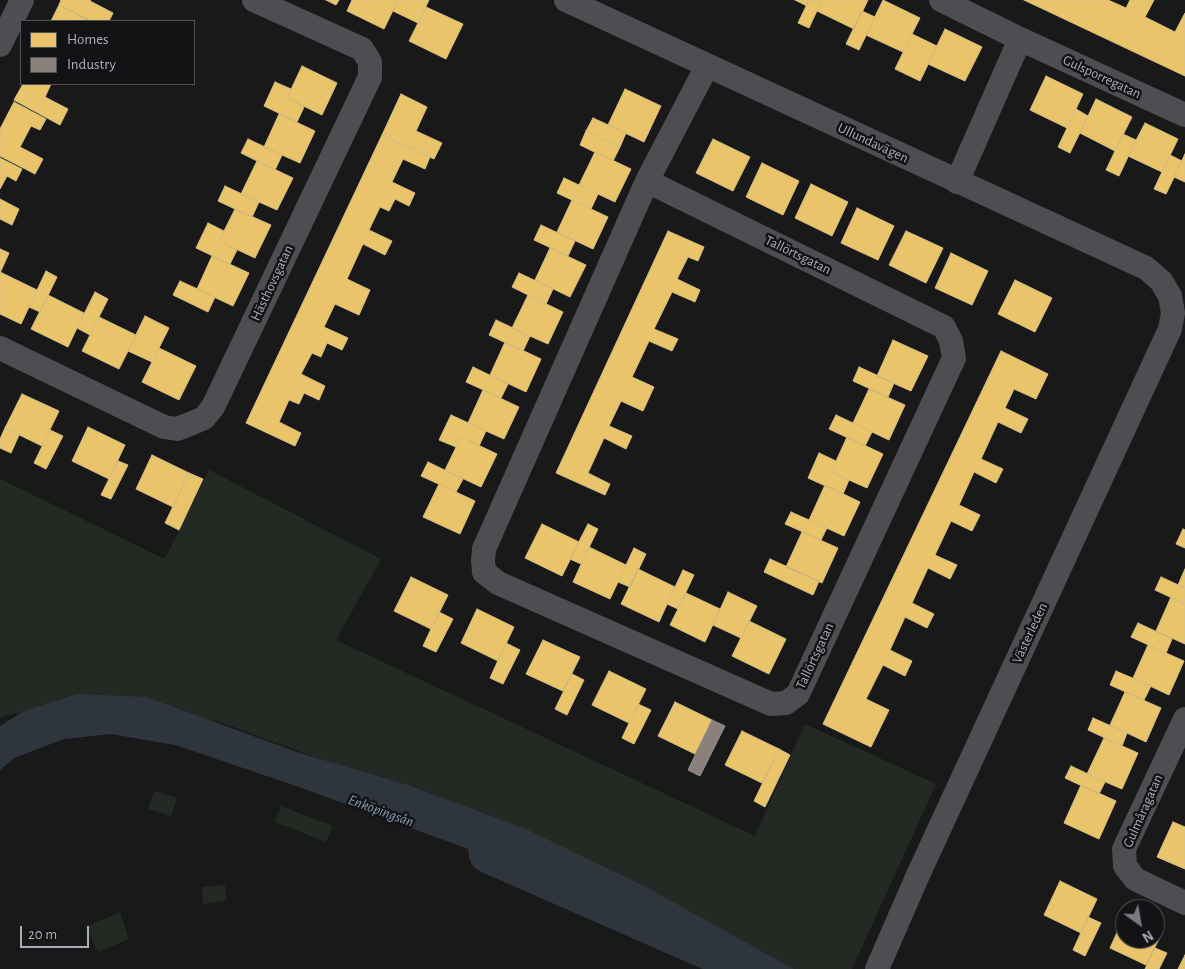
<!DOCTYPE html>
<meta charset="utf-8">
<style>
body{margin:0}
#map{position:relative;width:1185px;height:969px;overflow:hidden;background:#191919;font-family:"Alegreya Sans",sans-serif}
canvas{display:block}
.legend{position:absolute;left:20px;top:20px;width:175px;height:65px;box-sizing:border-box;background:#131315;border:1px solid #505157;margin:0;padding:6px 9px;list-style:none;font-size:15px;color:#abafb9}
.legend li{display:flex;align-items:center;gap:10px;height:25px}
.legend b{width:25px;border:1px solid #505157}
.north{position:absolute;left:1115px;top:899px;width:50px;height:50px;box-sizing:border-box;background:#131315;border:1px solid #505157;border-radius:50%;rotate:148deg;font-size:14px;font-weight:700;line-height:20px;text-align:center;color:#abafb9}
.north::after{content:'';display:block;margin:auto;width:18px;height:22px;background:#787a81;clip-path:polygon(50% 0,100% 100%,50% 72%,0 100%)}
.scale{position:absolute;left:20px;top:926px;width:69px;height:22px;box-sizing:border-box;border:2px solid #abafb9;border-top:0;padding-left:6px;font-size:15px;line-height:18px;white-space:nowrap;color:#abafb9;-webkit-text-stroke:4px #131315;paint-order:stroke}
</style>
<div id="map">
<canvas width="1185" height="969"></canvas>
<ul class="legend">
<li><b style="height:14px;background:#e9c46a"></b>Homes</li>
<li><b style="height:14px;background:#8a817c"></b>Industry</li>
</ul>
<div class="north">N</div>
<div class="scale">20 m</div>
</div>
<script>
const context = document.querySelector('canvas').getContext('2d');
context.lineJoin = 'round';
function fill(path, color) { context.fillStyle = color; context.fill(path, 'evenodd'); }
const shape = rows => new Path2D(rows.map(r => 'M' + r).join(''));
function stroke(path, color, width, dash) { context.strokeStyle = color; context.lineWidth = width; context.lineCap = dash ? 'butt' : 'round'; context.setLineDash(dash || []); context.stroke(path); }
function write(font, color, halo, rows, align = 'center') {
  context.font = font + ' "Alegreya Sans",sans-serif'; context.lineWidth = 5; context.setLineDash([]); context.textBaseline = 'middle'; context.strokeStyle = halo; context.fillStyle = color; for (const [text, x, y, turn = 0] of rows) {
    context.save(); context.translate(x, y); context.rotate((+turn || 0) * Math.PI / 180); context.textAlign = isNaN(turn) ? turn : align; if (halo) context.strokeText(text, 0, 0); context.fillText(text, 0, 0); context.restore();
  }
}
fill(shape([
 [209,470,381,559,336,640,755,836,805,724,936,784,852,969,788,969,440,803,220,722,118,704,6,715,0,719,0,479,165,559],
 [155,791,177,798,171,816,148,809],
 [281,806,333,826,326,842,275,822],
 [225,885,226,901,203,904,202,887],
 [120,912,129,939,98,952,86,927]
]), '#232923');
fill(shape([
 [77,694,146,697,297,752,408,785,526,829,648,888,794,969,745,969,643,913,296,786,175,745,111,734,64,739,14,758,0,770,0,726,24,711]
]), '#2e353c');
const homes = shape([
 [61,0,91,0,90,1,113,13,109,21,91,21,59,5,61,0],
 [326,0,339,0,336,5,326,0],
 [352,0,398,0,384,29,347,11,352,0],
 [398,0,429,0,418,23,393,11,398,0],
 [795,0,809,0,807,6,795,0],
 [809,0,822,0,809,28,798,23,809,0],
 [822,0,868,0,854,29,817,11,822,0],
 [883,0,920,18,903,52,866,35,883,0],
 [1024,0,1108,0,1126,8,1130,0,1154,0,1145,17,1175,32,1185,13,1185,76,1024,0],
 [59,5,89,21,51,21,59,5],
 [426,7,463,24,446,59,409,41,426,7],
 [862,11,875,17,859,50,846,44,862,11],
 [945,29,982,47,965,81,928,64,945,29],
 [912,34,937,46,920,81,895,69,912,34],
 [302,66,337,83,322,115,287,98,302,66],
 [1046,76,1083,94,1067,128,1030,110,1046,76],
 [275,82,291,89,287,98,304,107,297,122,264,106,275,82],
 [23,84,51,84,45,97,68,109,60,125,14,100,23,84],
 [625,89,661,106,644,142,608,125,625,89],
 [401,94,427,107,416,131,442,143,434,159,382,135,401,94],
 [1096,99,1132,117,1115,151,1080,133,1096,99],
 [14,102,46,119,40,130,31,126,20,147,43,159,35,174,0,156,0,129,14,102],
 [1076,109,1088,116,1070,153,1058,147,1076,109],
 [279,114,315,131,300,163,264,147,279,114],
 [593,118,626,133,620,147,586,131,593,118],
 [1145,123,1178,139,1162,172,1128,156,1145,123],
 [586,131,620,147,613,161,580,145,586,131],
 [1123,134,1136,140,1119,176,1106,170,1123,134],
 [382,135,430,157,425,169,403,159,392,182,415,193,409,206,395,199,389,211,380,207,369,230,392,241,385,255,363,244,347,279,370,290,359,315,335,304,324,327,348,338,342,350,327,343,321,357,312,353,301,374,325,386,319,400,304,393,299,404,289,400,279,422,301,433,295,446,246,423,382,135],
 [248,139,282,155,275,170,241,153,248,139],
 [713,139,750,157,733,191,696,173,713,139],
 [595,152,631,169,615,202,579,185,595,152],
 [1185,154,1185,182,1174,177,1185,154],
 [1170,155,1182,161,1166,194,1154,189,1170,155],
 [0,158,22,169,16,181,7,176,0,189,0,158],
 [257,161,293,178,277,210,241,194,257,161],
 [762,163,799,181,783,215,746,197,762,163],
 [564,178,598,194,591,209,557,193,564,178],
 [811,184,848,202,832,236,795,218,811,184],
 [225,186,259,202,252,217,218,201,225,186],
 [0,199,19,209,12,225,0,219,0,199],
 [572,200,608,217,593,249,557,232,572,200],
 [857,208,894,226,878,260,841,243,857,208],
 [235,209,271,225,255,258,219,241,235,209],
 [208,223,224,231,219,241,237,250,230,264,196,248,208,223],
 [541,225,575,241,568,256,534,240,541,225],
 [668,231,704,247,698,261,688,257,677,279,700,290,695,302,672,292,654,329,678,339,672,351,649,341,632,377,654,387,643,411,621,401,609,426,632,436,626,449,604,438,588,473,610,484,605,495,556,473,668,231],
 [906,231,943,248,926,283,889,265,906,231],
 [550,248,586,265,570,297,535,280,550,248],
 [0,249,9,253,0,273,0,249],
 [951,253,988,271,972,305,935,288,951,253],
 [212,256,249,273,233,306,197,289,212,256],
 [46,271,57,277,40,312,29,307,46,271],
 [0,272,37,290,21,324,0,314,0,272],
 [519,273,553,289,546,304,512,287,519,273],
 [1015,280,1052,298,1035,332,998,314,1015,280],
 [180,281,215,297,208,312,173,295,180,281],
 [95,292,108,299,90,335,77,328,95,292],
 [48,295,84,313,68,347,31,329,48,295],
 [528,295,563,312,548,344,512,328,528,295],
 [145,316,169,328,152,362,128,351,145,316],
 [99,317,136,335,119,369,82,351,99,317],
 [496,320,530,336,523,351,489,335,496,320],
 [893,340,928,356,911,391,877,376,893,340],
 [505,342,541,359,526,392,490,375,505,342],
 [159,348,196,366,179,400,142,382,159,348],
 [1001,351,1048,374,1036,399,1014,389,1005,408,1028,419,1021,433,998,422,981,459,1003,469,996,483,974,472,959,505,980,515,972,531,951,521,935,555,957,565,950,579,928,568,912,603,934,614,927,628,905,617,890,650,912,661,905,676,883,665,866,699,889,710,871,747,823,724,1001,351],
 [473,367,508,384,501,398,466,382,473,367],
 [859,367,894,383,888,397,853,381,859,367],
 [869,389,905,405,889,440,853,423,869,389],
 [483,390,519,407,504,439,468,423,483,390],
 [22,394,59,411,42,446,5,428,22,394],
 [451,415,486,431,479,446,461,437,456,447,439,440,451,415],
 [836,415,872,432,865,446,829,429,836,415],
 [88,427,125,445,109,479,72,461,88,427],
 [5,428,19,435,11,453,0,448,0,439,5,428],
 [50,430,63,436,46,469,34,463,50,430],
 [461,437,497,454,481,487,445,470,461,437],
 [847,437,883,454,867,488,831,472,847,437],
 [819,453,836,461,831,472,849,480,843,494,808,478,819,453],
 [152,455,189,473,173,507,136,489,152,455],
 [118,461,128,465,111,499,101,495,118,461],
 [428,462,463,479,456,492,421,476,428,462],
 [189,473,203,479,179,530,165,523,189,473],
 [439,484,475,501,460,534,423,517,439,484],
 [825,485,860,502,844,536,809,520,825,485],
 [791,512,827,528,821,540,785,524,791,512],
 [542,524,579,542,562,576,525,558,542,524],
 [588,524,598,529,581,564,570,559,588,524],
 [1183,529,1185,530,1185,548,1176,544,1183,529],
 [802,532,838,548,822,583,786,567,802,532],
 [589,547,626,565,610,599,573,582,589,547],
 [634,548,646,554,630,587,618,582,634,548],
 [770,559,819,581,813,595,764,572,770,559],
 [638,569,675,587,659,622,621,604,638,569],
 [1185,569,1185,588,1178,585,1185,569],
 [683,570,694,575,678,609,667,604,683,570],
 [411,577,448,595,431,629,394,611,411,577],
 [1161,577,1185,588,1185,604,1155,590,1161,577],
 [728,592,757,606,741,638,713,625,728,592],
 [686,593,720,609,705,642,670,625,686,593],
 [1171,597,1185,604,1185,644,1156,631,1171,597],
 [477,609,514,627,498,661,461,643,477,609],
 [439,612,453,619,436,652,423,646,439,612],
 [749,621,786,639,769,674,732,656,749,621],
 [1138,623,1172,639,1166,653,1131,637,1138,623],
 [543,640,580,657,563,691,526,674,543,640],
 [506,643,520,650,503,684,490,678,506,643],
 [1148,645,1184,661,1169,695,1133,678,1148,645],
 [609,671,646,689,629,723,592,705,609,671],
 [1116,671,1151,686,1144,700,1110,685,1116,671],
 [572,674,584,680,567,715,555,709,572,674],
 [1125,692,1161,708,1146,742,1110,725,1125,692],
 [675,702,712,720,695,754,658,736,675,702],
 [638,704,651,710,634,744,622,738,638,704],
 [1093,718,1127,733,1122,746,1088,730,1093,718],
 [742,731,779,749,762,783,725,765,742,731],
 [1104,738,1138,753,1122,789,1087,774,1104,738],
 [779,749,790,755,765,807,754,801,779,749],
 [1071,766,1105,782,1099,794,1065,778,1071,766],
 [1081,785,1116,801,1099,839,1064,823,1081,785],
 [1173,822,1185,827,1185,869,1157,857,1173,822],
 [1060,881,1097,899,1081,933,1044,915,1060,881],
 [1125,915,1125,939,1155,939,1155,927,1163,931,1146,965,1110,948,1125,915],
 [1088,917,1101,923,1085,956,1073,950,1088,917],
 [1155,948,1167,953,1159,969,1145,969,1155,948],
 [1185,955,1185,969,1178,969,1185,955]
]);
fill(homes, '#e9c46a');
stroke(homes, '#d6be82', 1);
const industry = shape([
 [712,720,725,726,700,776,688,770,712,720]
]);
fill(industry, '#8a817c');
stroke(industry, '#948f8e', 1);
stroke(shape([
 [489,853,717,953,750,969]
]), '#2e353c', 41);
stroke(shape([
 [566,0,1146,268,1161,281,1170,296,1173,313,1170,329,918,875,877,969],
 [941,0,1020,39,957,182],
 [1020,39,1185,115],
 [0,45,22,0],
 [647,181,944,327,951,341,954,358,798,694,786,703,771,704,498,583,484,572,483,561,484,549,647,181,707,66],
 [0,348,164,427,177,429,190,424,204,418,213,407,370,77,370,62,362,49,254,0],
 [1185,719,1124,849,1125,866,1135,879,1185,903]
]), '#4d4e51', 24);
write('14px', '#abafb9', '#131315', [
 ["Gulsporregatan",1102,77,25],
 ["Ullundavägen",873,143,25],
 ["Tallörtsgatan",798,255,26],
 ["Hästhovsgatan",272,283,-65],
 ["Västerleden",1030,633,-65],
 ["Tallörtsgatan",815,656,-65],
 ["Gulmåragatan",1143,811,-66]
]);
write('italic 15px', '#839bb2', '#131315', [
 ["Enköpingsån",381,811,20]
]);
</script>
